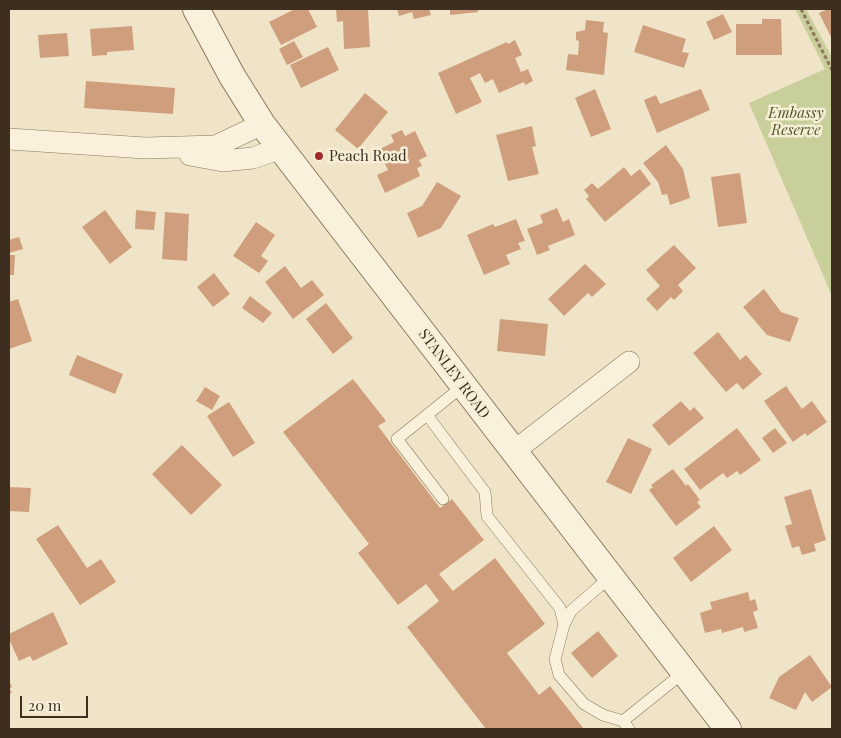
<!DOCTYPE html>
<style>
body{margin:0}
#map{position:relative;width:841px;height:738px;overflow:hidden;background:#f0e4c8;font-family:"Playfair Display",serif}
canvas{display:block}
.frame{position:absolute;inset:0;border:10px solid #3d2e20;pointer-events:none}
.scale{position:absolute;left:20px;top:696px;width:68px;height:22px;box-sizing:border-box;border:2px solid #3d2e20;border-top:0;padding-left:6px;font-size:15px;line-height:18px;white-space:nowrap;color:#3d2e20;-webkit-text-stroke:4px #f7eed8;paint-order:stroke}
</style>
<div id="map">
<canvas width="841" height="738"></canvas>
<div class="frame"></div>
<div class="scale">20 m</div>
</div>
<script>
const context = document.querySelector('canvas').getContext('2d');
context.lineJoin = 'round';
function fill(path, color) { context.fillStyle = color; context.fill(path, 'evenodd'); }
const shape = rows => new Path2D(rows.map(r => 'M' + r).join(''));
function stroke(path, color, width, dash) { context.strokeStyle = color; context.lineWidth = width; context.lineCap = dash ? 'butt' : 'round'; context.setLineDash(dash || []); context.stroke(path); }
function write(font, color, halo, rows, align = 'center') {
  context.font = font + ' "Playfair Display",serif'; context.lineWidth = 5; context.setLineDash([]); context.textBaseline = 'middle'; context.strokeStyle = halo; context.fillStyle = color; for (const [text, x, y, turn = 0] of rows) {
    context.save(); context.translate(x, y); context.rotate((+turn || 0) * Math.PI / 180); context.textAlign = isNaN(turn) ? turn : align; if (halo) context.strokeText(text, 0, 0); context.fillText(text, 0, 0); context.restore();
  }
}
fill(shape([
 [795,9,806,9,832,57,832,296,749,103,825,69]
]), '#c9cf9b');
fill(shape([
 [295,9,308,9,317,27,281,45,269,22],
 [336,9,368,9,370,47,344,49,343,21,337,22],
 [397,9,429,9,431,15,414,19,412,12,399,16],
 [450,9,478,9,478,12,450,15],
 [828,9,832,9,832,39,819,13],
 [723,14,732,32,714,40,706,22],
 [762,19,781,19,782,55,736,55,736,24,762,24],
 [586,20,604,22,603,32,608,33,604,75,566,70,568,54,578,55,579,41,576,40,576,32,585,30],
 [643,25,686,39,682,52,689,53,684,68,634,52],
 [132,26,134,50,107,52,107,55,92,56,90,29],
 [67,33,69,56,40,58,38,35],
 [515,40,522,55,515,58,521,72,528,69,533,81,525,85,524,82,499,93,493,79,485,83,480,73,470,78,482,102,456,114,438,73,507,42,508,44],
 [294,41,303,57,287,65,279,49],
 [328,47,339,70,301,88,290,65],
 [86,81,175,88,173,114,84,108],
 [595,89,611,129,591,137,575,98],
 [701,89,710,110,657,133,644,100,656,95,660,104],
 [365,93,388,112,358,149,335,130],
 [532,126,536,146,532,147,539,174,508,181,496,135],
 [402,130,405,136,415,131,427,156,419,160,422,166,417,168,420,176,385,193,377,175,388,170,378,150,394,142,391,135],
 [666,145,683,169,690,198,670,205,667,194,662,195,658,182,643,163],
 [624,167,631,176,640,169,651,184,605,222,586,199,589,196,584,190,592,183,598,189],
 [740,173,747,223,718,227,711,177],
 [437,182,461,196,441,228,418,238,407,213,422,206],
 [557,208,563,222,569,219,575,235,548,246,550,250,537,255,527,229,543,223,540,215],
 [105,210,132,247,110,264,82,227],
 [136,210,156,212,154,230,135,229],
 [165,212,189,214,187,261,162,259],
 [516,219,525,241,518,243,521,249,506,255,510,264,484,275,467,235,493,224,495,227],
 [256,222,275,235,261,256,268,261,259,273,233,256],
 [19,237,23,249,9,253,9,240],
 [674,245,696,268,678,285,683,291,674,300,671,297,657,311,646,299,660,286,646,270],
 [9,255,15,255,14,275,9,275],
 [585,264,606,284,592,297,588,293,564,316,548,299],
 [285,266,301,288,312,280,324,295,293,319,265,282],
 [214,273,230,294,213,307,197,287],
 [764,289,781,312,799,318,790,342,767,335,743,307],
 [250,296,272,313,263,323,242,308],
 [18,299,32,341,9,349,9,302],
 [326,303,353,338,333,354,306,319],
 [500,319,548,324,545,356,497,351],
 [718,332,740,360,746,355,762,374,743,390,737,383,726,392,693,353],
 [77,355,123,374,115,394,69,375],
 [353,379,386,421,378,426,440,508,452,499,484,540,439,574,453,591,495,558,545,624,507,653,539,695,550,686,584,729,486,729,407,627,439,601,426,584,398,605,358,553,369,544,283,432],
 [786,386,802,409,812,401,827,422,807,436,805,433,793,442,764,401],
 [205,387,220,396,212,410,196,401],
 [681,401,690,411,694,407,704,418,669,446,652,425],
 [229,402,255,443,233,457,207,416],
 [737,428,761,460,740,475,737,471,727,478,723,473,700,490,684,469],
 [775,428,787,443,773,453,762,438],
 [628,438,652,449,631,494,606,482],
 [182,445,222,485,191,515,152,474],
 [673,469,686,486,688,484,700,500,697,502,701,507,676,526,649,490,653,487,651,485],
 [9,487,31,488,29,512,9,511],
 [811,489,826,540,814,544,816,551,802,555,799,546,792,548,785,526,792,524,784,497],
 [58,525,87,568,101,559,116,582,80,605,36,539],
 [714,526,732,550,691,582,673,558],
 [748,592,750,601,755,599,758,610,753,612,758,628,744,632,743,627,722,633,721,629,705,633,700,613,712,609,710,602],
 [53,612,68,644,33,661,30,656,19,661,9,639,9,634],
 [598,631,618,656,592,678,571,653],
 [810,655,832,687,812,702,805,692,796,710,769,698,779,677],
 [9,680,12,687,9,688,12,693,9,694]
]), '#cf9f7d');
const service = shape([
 [463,386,427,415,485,492,487,516,560,608,564,625,555,659,559,675,584,704,603,715,623,721,629,729],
 [427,415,397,439,443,499],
 [564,625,571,611,610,577],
 [623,721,684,672]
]);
const minor = shape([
 [9,139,145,148,216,146,262,124],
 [190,155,223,161,253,158,281,148],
 [513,452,629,362]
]);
const tertiary = shape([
 [196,9,232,76,262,124,728,729]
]);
stroke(service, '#8d765c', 12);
stroke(minor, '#8d765c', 22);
stroke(tertiary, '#8d765c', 28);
stroke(shape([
 [801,9,832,70]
]), '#8d765c', 3, [4, 2.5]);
stroke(service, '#faf1dc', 11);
stroke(minor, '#faf1dc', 21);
stroke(tertiary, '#faf1dc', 26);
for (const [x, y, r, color] of [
 [319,156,5,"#9e2a2b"]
]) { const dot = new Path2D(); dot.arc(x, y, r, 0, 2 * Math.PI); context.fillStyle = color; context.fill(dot); stroke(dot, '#f7eed8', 2); }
write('italic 15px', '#4d5a26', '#f7eed8', [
 ["Embassy",796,113],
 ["Reserve",796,130]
]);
write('15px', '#3d2e20', '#f7eed8', [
 ["Peach Road",329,156]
], 'left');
write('15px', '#3d2e20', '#f7eed8', [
 ["STANLEY ROAD",454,374,53]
]);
</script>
